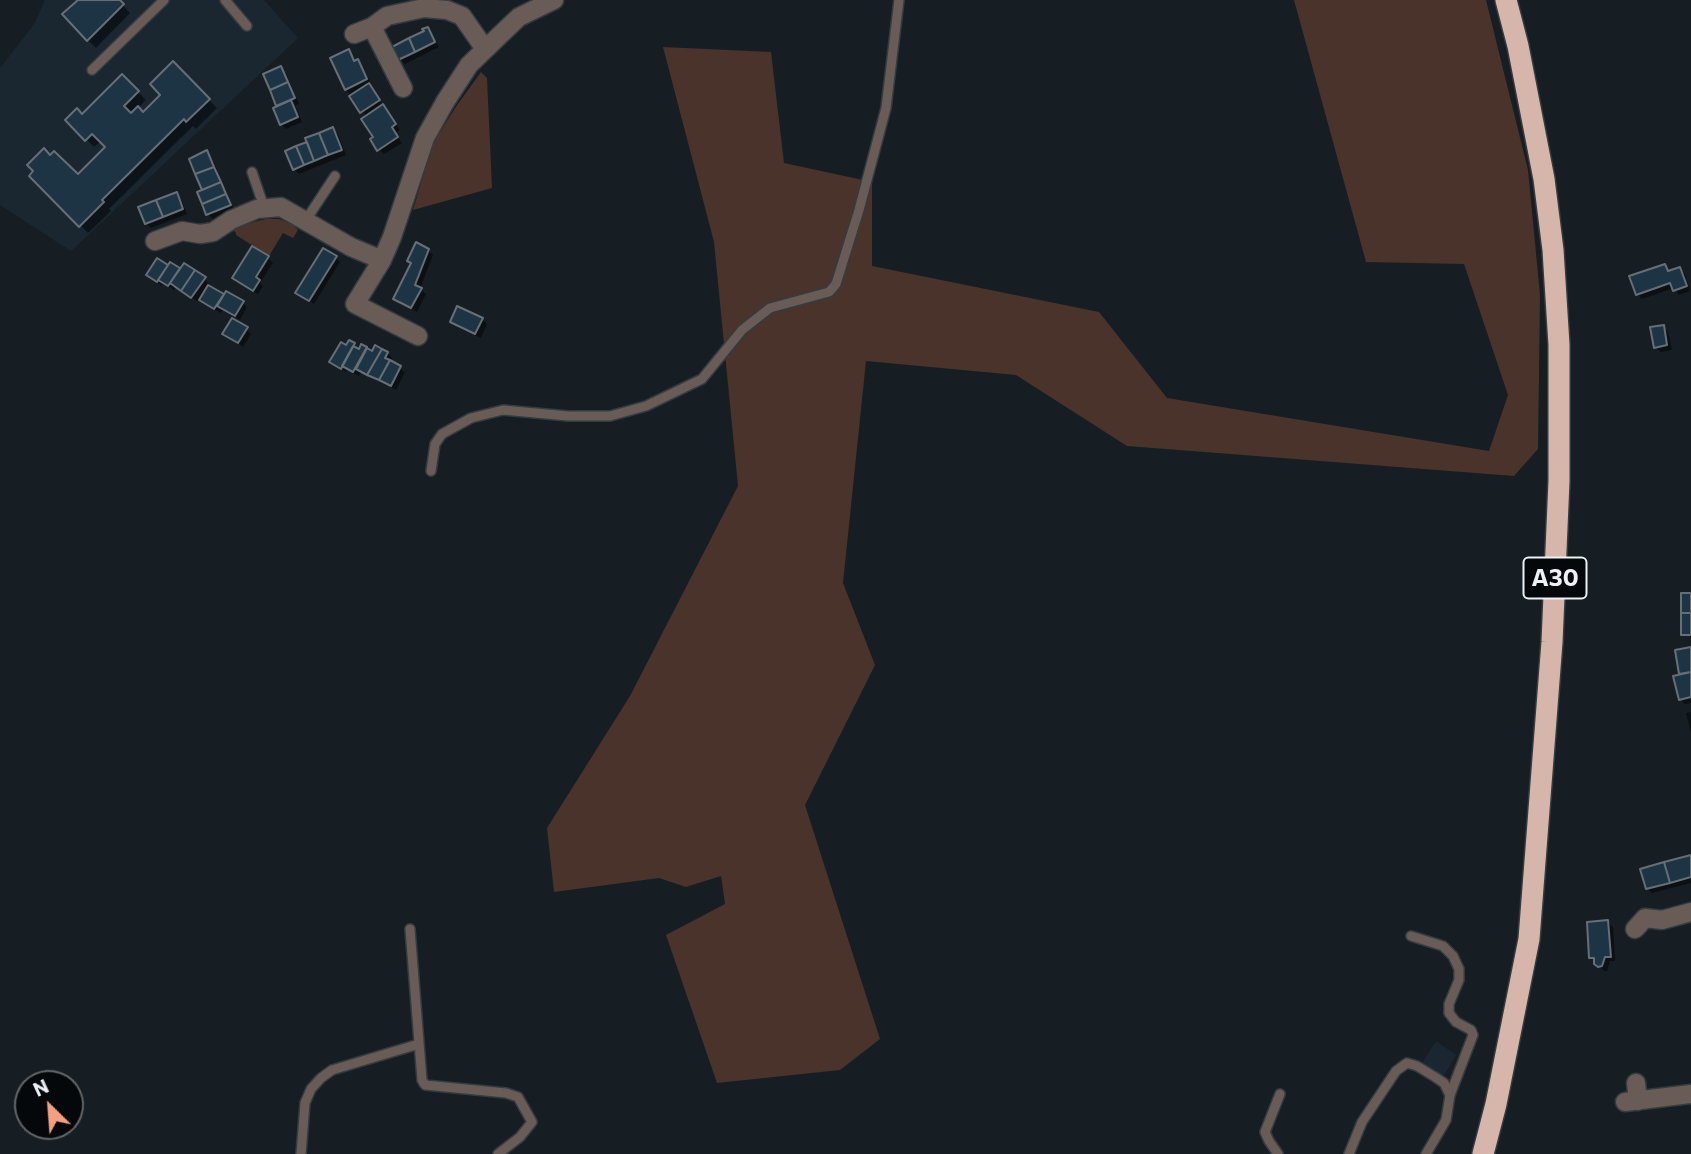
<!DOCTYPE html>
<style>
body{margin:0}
#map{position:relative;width:1691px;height:1154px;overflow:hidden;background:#171e23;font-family:Commissioner,sans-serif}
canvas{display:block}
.north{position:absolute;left:14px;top:1070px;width:70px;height:70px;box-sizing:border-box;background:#05080a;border:2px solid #616568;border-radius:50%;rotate:335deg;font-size:19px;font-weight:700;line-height:28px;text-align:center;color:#ecf1f5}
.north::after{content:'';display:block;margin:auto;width:24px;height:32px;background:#f2a080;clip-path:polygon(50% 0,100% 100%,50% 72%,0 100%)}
</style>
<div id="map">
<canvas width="1691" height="1154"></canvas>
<div class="north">N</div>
</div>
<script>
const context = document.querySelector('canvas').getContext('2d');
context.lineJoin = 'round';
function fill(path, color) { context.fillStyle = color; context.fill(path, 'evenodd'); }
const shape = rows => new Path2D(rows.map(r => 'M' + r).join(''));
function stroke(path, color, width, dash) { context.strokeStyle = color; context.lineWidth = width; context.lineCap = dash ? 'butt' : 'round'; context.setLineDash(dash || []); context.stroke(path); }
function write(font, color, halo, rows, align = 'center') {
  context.font = font + ' Commissioner,sans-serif'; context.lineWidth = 5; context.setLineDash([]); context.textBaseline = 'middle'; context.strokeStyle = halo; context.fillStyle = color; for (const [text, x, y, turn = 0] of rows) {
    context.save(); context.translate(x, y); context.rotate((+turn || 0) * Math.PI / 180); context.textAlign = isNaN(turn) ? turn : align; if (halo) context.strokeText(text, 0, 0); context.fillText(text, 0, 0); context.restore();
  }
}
fill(shape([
 [45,0,264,0,298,38,71,251,0,205,0,68,35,23],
 [1436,1041,1456,1055,1443,1077,1422,1063]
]), '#1a2730');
fill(shape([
 [1294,0,1486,0,1528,170,1540,295,1538,449,1514,476,1127,446,1016,375,866,361,843,583,875,665,805,805,880,1039,840,1070,717,1083,666,935,725,904,721,876,686,887,659,878,554,892,547,828,630,696,738,486,714,242,663,47,771,52,784,163,872,182,872,266,1099,312,1167,398,1489,451,1508,395,1464,264,1366,262],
 [481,72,487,78,492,188,413,210,432,145,455,108],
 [266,219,279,219,292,224,298,230,293,238,283,233,269,256,236,235,236,233,231,228]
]), '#49332b');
fill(shape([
 [80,0,118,0,130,13,96,48,88,40],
 [428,29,439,47,405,64,400,59],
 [348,52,362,66,371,84,368,86,400,130,395,133,402,143,384,154,379,149,367,117,346,89],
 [173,64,217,108,196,129,193,126,109,209,111,211,88,233,31,176,78,177,107,147,101,141,94,147,67,120,82,116,122,76,146,100,138,108,143,114,162,95],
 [281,68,286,73,299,104,295,105,302,122,286,129,281,124,279,107,265,74],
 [333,129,338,134,346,155,299,174,294,169],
 [207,153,212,158,234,210,213,219,208,214,204,191],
 [176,194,181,199,187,214,151,228,146,223],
 [428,250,433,255,420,289,426,294,417,312,395,299],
 [335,257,340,262,314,304,303,297],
 [268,258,273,263,260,283,263,286,258,294,239,283],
 [171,264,181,271,204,279,209,284,208,286,224,297,242,302,247,307,240,320,223,310,220,313,200,298,197,301,176,287,174,290,164,283,162,286,148,275,169,267],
 [1664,266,1670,271,1680,269,1685,274,1690,291,1679,295,1674,288,1642,299,1637,294],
 [482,319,487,324,481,338,457,327,452,322],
 [1663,326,1668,332,1672,350,1661,352,1655,347],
 [246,329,251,334,243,347,225,334],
 [362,346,372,354,387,353,392,358,390,362,405,372,396,390,361,372,359,376,347,369,346,372,332,362,359,352],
 [1691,649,1691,703,1685,704,1680,699,1681,676,1677,652],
 [1691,712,1691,733,1686,713],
 [1691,857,1691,883,1652,893,1647,888],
 [1608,922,1613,927,1615,961,1610,961,1607,971,1604,971,1591,957]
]), '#0007');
const building = shape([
 [78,0,120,0,124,4,87,41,62,14,78,0],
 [428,27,435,42,415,52,409,38,424,31,422,29,428,27],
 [409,38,415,52,398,60,392,47,409,38],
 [349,49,354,61,358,59,367,79,345,90,330,58,349,49],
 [173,61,210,99,186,122,184,119,102,200,104,202,79,227,29,176,33,171,27,165,44,148,50,155,54,151,78,174,105,147,92,134,85,141,65,120,77,108,82,114,122,74,139,91,124,106,131,113,138,106,143,112,160,95,150,84,173,61],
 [281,66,288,82,270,90,263,74,281,66],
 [288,82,295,98,276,106,270,90,288,82],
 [369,83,380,100,360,113,349,96,369,83],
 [291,100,298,117,280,125,273,108,291,100],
 [383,104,396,124,392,127,398,137,377,151,370,139,373,137,361,119,383,104],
 [333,127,342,150,328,155,319,133,333,127],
 [319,133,328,155,314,161,305,138,319,133],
 [307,142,314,161,304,165,296,146,307,142],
 [296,146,304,165,293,170,285,151,296,146],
 [207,150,214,167,195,174,189,159,207,150],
 [214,167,221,182,202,190,195,174,214,167],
 [221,182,226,194,202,204,197,192,221,182],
 [177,192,183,209,163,217,156,200,177,192],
 [226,194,231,205,206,215,202,204,226,194],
 [156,200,163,217,145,224,138,207,156,200],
 [416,242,429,249,415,285,422,288,411,308,393,299,411,263,407,261,416,242],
 [252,246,269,256,256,277,260,280,253,291,232,278,252,246],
 [323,248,337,256,309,301,295,293,323,248],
 [157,258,168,265,157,282,146,275,157,258],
 [170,262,180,268,168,286,158,280,170,262],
 [184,263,195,270,181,291,170,283,184,263],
 [1665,264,1668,271,1680,267,1687,286,1673,291,1670,283,1636,295,1629,276,1665,264],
 [195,270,206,277,191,298,181,291,195,270],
 [208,285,224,294,214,309,199,300,208,285],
 [226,291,244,301,235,316,217,306,226,291],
 [457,306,483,318,475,334,450,322,457,306],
 [232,318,248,327,238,343,222,334,232,318],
 [1664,325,1667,345,1654,348,1650,327,1664,325],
 [349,340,355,343,341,369,329,362,341,342,346,345,349,340],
 [361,344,367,347,353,372,342,366,353,346,359,349,361,344],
 [375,345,382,349,367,375,356,369,367,348,372,351,375,345],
 [382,349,388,352,385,358,390,360,379,380,367,375,382,349],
 [390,360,401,366,391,386,379,380,390,360],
 [1681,593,1691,593,1691,613,1681,613,1681,593],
 [1681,613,1691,613,1691,635,1681,635,1681,613],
 [1691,647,1691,672,1679,674,1675,650,1691,647],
 [1691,672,1691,697,1679,700,1673,676,1691,672],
 [1691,855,1691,877,1670,883,1664,862,1691,855],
 [1664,862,1670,883,1646,889,1640,869,1664,862],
 [1608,920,1611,957,1605,957,1602,966,1598,967,1594,964,1594,958,1589,958,1587,922,1608,920]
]);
fill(building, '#1d3445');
stroke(building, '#666f75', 2);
const lane = shape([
 [225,0,247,26],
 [92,70,164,0],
 [252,172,264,207],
 [306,220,335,176],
 [431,471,435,444,442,434,471,418,503,410,568,416,610,416,646,406,702,379,742,330,770,308,829,292,836,284,859,210,886,108,899,0],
 [410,929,422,1080,425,1085,506,1093,518,1097,532,1122,520,1137,498,1154],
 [1411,936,1443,946,1453,956,1459,969,1459,980,1449,1004,1449,1013,1456,1022,1471,1030,1473,1035,1450,1095],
 [301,1154,305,1103,311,1089,321,1078,332,1070,419,1044],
 [1278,1154,1269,1141,1265,1132,1280,1094],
 [1349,1154,1362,1122,1396,1071,1407,1063,1417,1066,1435,1077,1444,1083,1450,1095,1446,1120,1426,1154]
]);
const street = shape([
 [372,27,403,88],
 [354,34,372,27,387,16,424,8,447,10,462,16,485,49],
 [155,241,182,231,200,234,213,232,231,220,257,209,281,207,351,247,382,260],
 [418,336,355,304,382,260,392,237,425,138,445,102,469,65,499,36,519,17,554,0],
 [1635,929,1645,918,1662,920,1691,912],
 [1636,1083,1638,1101],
 [1625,1102,1691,1094]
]);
const highway = shape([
 [1483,1154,1496,1104,1529,939,1552,642,1559,481,1559,345,1553,250,1544,179,1518,46,1506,0]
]);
stroke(lane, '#353c40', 12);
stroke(street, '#353c40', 21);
stroke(highway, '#353c40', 24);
stroke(lane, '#695c57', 9);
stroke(street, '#695c57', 18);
stroke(highway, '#d6b6aa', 21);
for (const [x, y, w] of [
 [1555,578,63]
]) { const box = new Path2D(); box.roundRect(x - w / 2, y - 20.5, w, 41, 5); context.fillStyle = '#05080a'; context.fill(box); stroke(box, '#ecf1f5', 2); }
write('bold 24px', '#ecf1f5', null, [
 ["A30",1555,578]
]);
</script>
